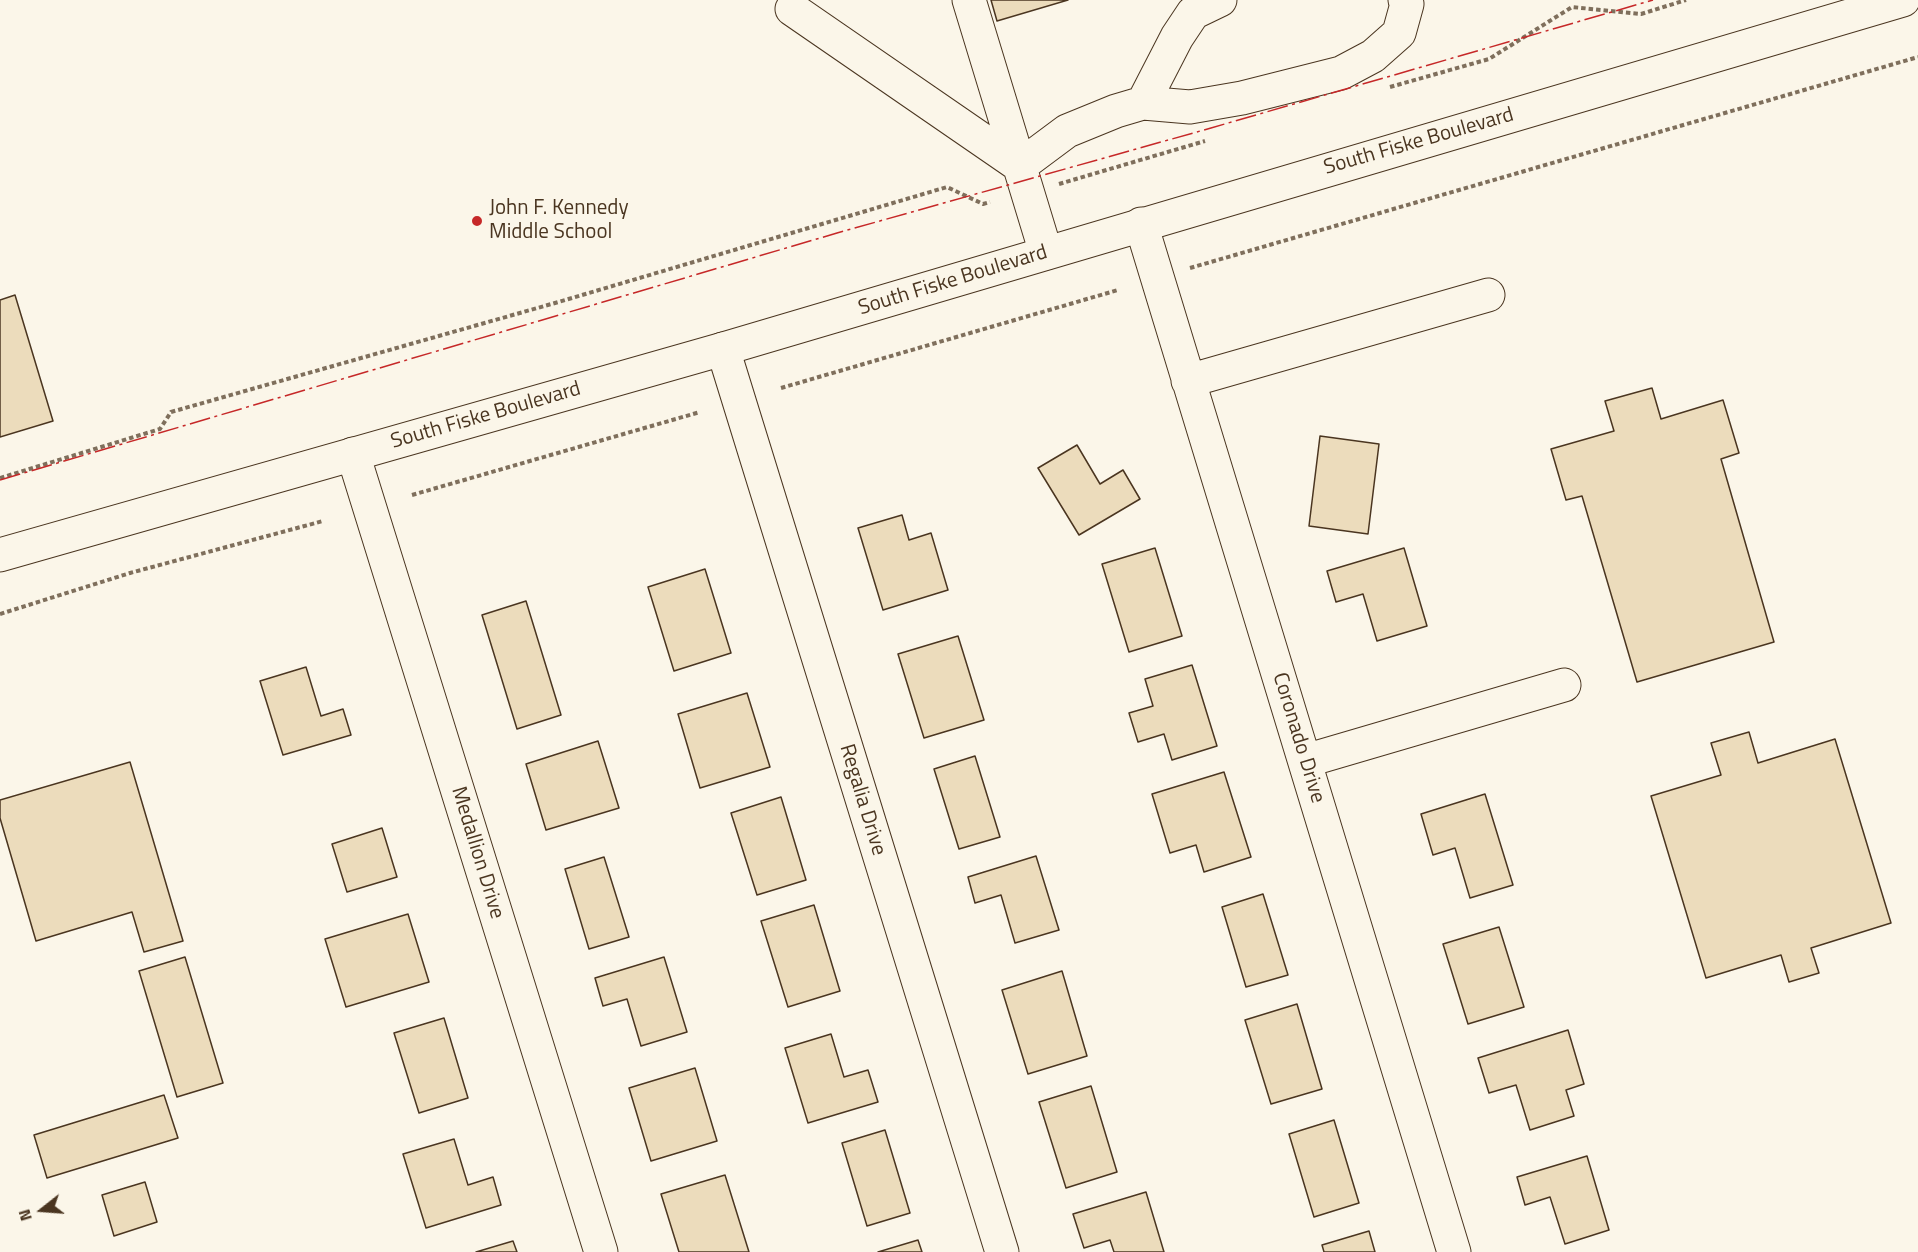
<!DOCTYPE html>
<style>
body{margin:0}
#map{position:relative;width:1918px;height:1252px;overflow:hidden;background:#fbf6e9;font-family:"Titillium Web",sans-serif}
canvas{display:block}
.north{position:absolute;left:12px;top:1180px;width:60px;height:60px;-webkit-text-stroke:4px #fbf6e9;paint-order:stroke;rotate:253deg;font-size:16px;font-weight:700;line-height:24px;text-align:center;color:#4a3520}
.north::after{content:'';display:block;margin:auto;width:21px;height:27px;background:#4a3520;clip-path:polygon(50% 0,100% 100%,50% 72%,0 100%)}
</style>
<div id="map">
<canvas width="1918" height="1252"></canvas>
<div class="north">N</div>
</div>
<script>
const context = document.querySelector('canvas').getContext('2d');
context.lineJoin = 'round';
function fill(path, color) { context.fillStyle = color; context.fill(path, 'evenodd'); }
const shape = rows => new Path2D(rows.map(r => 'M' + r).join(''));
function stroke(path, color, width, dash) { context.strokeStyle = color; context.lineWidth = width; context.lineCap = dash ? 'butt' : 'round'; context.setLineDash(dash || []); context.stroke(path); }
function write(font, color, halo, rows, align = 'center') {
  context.font = font + ' "Titillium Web",sans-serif'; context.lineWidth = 4.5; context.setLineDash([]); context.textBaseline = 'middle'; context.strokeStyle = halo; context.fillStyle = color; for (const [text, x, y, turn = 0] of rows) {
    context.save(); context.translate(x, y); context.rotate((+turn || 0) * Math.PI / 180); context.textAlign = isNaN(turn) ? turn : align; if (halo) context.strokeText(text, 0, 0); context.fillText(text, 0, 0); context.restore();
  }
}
const building = shape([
 [991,0,1068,0,997,21,991,0],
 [15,295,53,421,0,437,0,300,15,295],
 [1652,388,1661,419,1723,400,1739,453,1721,459,1774,642,1637,682,1582,496,1566,500,1551,449,1614,431,1605,401,1652,388],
 [1320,436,1379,444,1368,534,1309,526,1320,436],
 [1077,445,1100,484,1123,470,1140,499,1079,535,1038,468,1077,445],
 [902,515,909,540,931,533,948,590,883,610,858,528,902,515],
 [1155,548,1182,636,1129,652,1102,564,1155,548],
 [1404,548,1427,626,1377,641,1363,594,1336,602,1327,571,1404,548],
 [705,569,731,653,674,671,648,587,705,569],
 [526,601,561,715,517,729,482,615,526,601],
 [958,636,984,720,924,738,898,654,958,636],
 [1192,665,1217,746,1172,760,1164,734,1138,742,1129,713,1153,706,1145,679,1192,665],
 [306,667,321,716,343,709,351,735,283,755,260,681,306,667],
 [747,693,770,767,700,788,678,714,747,693],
 [1749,732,1758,763,1835,739,1891,923,1811,948,1819,973,1789,982,1781,955,1706,978,1651,796,1721,775,1711,743,1749,732],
 [598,741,619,808,546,830,526,764,598,741],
 [975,756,1000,837,959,849,934,769,975,756],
 [130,762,183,941,144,952,132,912,36,941,0,818,0,800,130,762],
 [1224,772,1251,857,1204,872,1196,845,1170,853,1152,794,1224,772],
 [1485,794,1513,885,1470,898,1455,848,1433,855,1421,814,1485,794],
 [781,797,806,880,757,895,731,813,781,797],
 [382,828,397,877,347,892,332,844,382,828],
 [1036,856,1059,930,1015,943,1001,895,975,903,968,877,1036,856],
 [604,857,629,937,589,949,565,869,604,857],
 [1263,894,1288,975,1246,987,1222,907,1263,894],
 [814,905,840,991,788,1007,761,921,814,905],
 [408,914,429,982,346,1007,325,939,408,914],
 [1499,927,1524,1007,1468,1024,1443,944,1499,927],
 [185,957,223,1083,177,1097,139,971,185,957],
 [664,957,687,1032,641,1046,627,999,603,1006,595,978,664,957],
 [1062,971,1087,1056,1028,1074,1002,990,1062,971],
 [1297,1004,1322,1089,1271,1104,1245,1020,1297,1004],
 [444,1018,468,1098,419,1113,394,1033,444,1018],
 [1568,1030,1584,1084,1566,1090,1574,1116,1530,1130,1516,1085,1489,1093,1478,1058,1568,1030],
 [831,1034,844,1077,868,1070,878,1102,808,1123,785,1048,831,1034],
 [695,1068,717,1141,651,1161,629,1088,695,1068],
 [1091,1086,1117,1172,1066,1188,1039,1102,1091,1086],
 [164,1095,178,1138,47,1178,34,1135,164,1095],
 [1334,1120,1359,1203,1314,1217,1289,1134,1334,1120],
 [885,1130,910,1213,867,1226,842,1143,885,1130],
 [454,1139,468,1185,493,1177,501,1205,426,1228,403,1154,454,1139],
 [1587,1156,1609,1230,1565,1244,1550,1197,1525,1205,1517,1177,1587,1156],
 [725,1175,749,1252,679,1252,661,1194,725,1175],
 [145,1182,157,1222,114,1236,102,1195,145,1182],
 [1146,1192,1164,1252,1114,1252,1110,1240,1084,1248,1073,1214,1146,1192],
 [1369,1231,1375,1252,1324,1252,1322,1245,1369,1231],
 [918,1240,922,1252,878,1252,918,1240],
 [513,1241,517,1252,476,1252,513,1241]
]);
fill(building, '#ecdcbc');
stroke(building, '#4a3520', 1.5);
const minor = shape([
 [969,0,1046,253],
 [792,9,1020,166,1067,131,1116,111,1143,103,1190,107,1242,98,1341,73,1373,56,1399,33,1407,4,1405,0],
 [1143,103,1177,37,1193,13,1220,0],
 [1141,224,1454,1252],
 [723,349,1002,1252],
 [1188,381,1488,295],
 [353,454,601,1252],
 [1305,761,1564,685]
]);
const major = shape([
 [0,555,723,349,1903,0]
]);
stroke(minor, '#4a3520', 35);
stroke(major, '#4a3520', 35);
stroke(shape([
 [1390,87,1489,59,1572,7,1641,14,1686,0],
 [1059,184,1205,141],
 [1190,268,1918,57],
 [781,388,1118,290],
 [0,478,160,429,171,412,555,303,947,187,983,204,990,202],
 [412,495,700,412],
 [0,614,130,573,323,521]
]), '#7f6f5c', 4, [4.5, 3]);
stroke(minor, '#fbf6e9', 33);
stroke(major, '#fbf6e9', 33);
stroke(shape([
 [0,480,837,233,1211,128,1653,0]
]), '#c62828', 1.5, [21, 4.5, 3, 4.5]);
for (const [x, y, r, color] of [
 [477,221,6,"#c62828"]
]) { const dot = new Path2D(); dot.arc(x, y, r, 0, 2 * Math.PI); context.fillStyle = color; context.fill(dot); stroke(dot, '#fbf6e9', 2); }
write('21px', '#4a3520', '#fbf6e9', [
 ["South Fiske Boulevard",1419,142,-16],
 ["South Fiske Boulevard",953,281,-17],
 ["South Fiske Boulevard",486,416,-16],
 ["Coronado Drive",1298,738,73],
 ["Regalia Drive",862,800,73],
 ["Medallion Drive",477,853,73]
]);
write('21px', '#4a3520', '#fbf6e9', [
 ["John F. Kennedy",489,209],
 ["Middle School",489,233]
], 'left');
</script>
